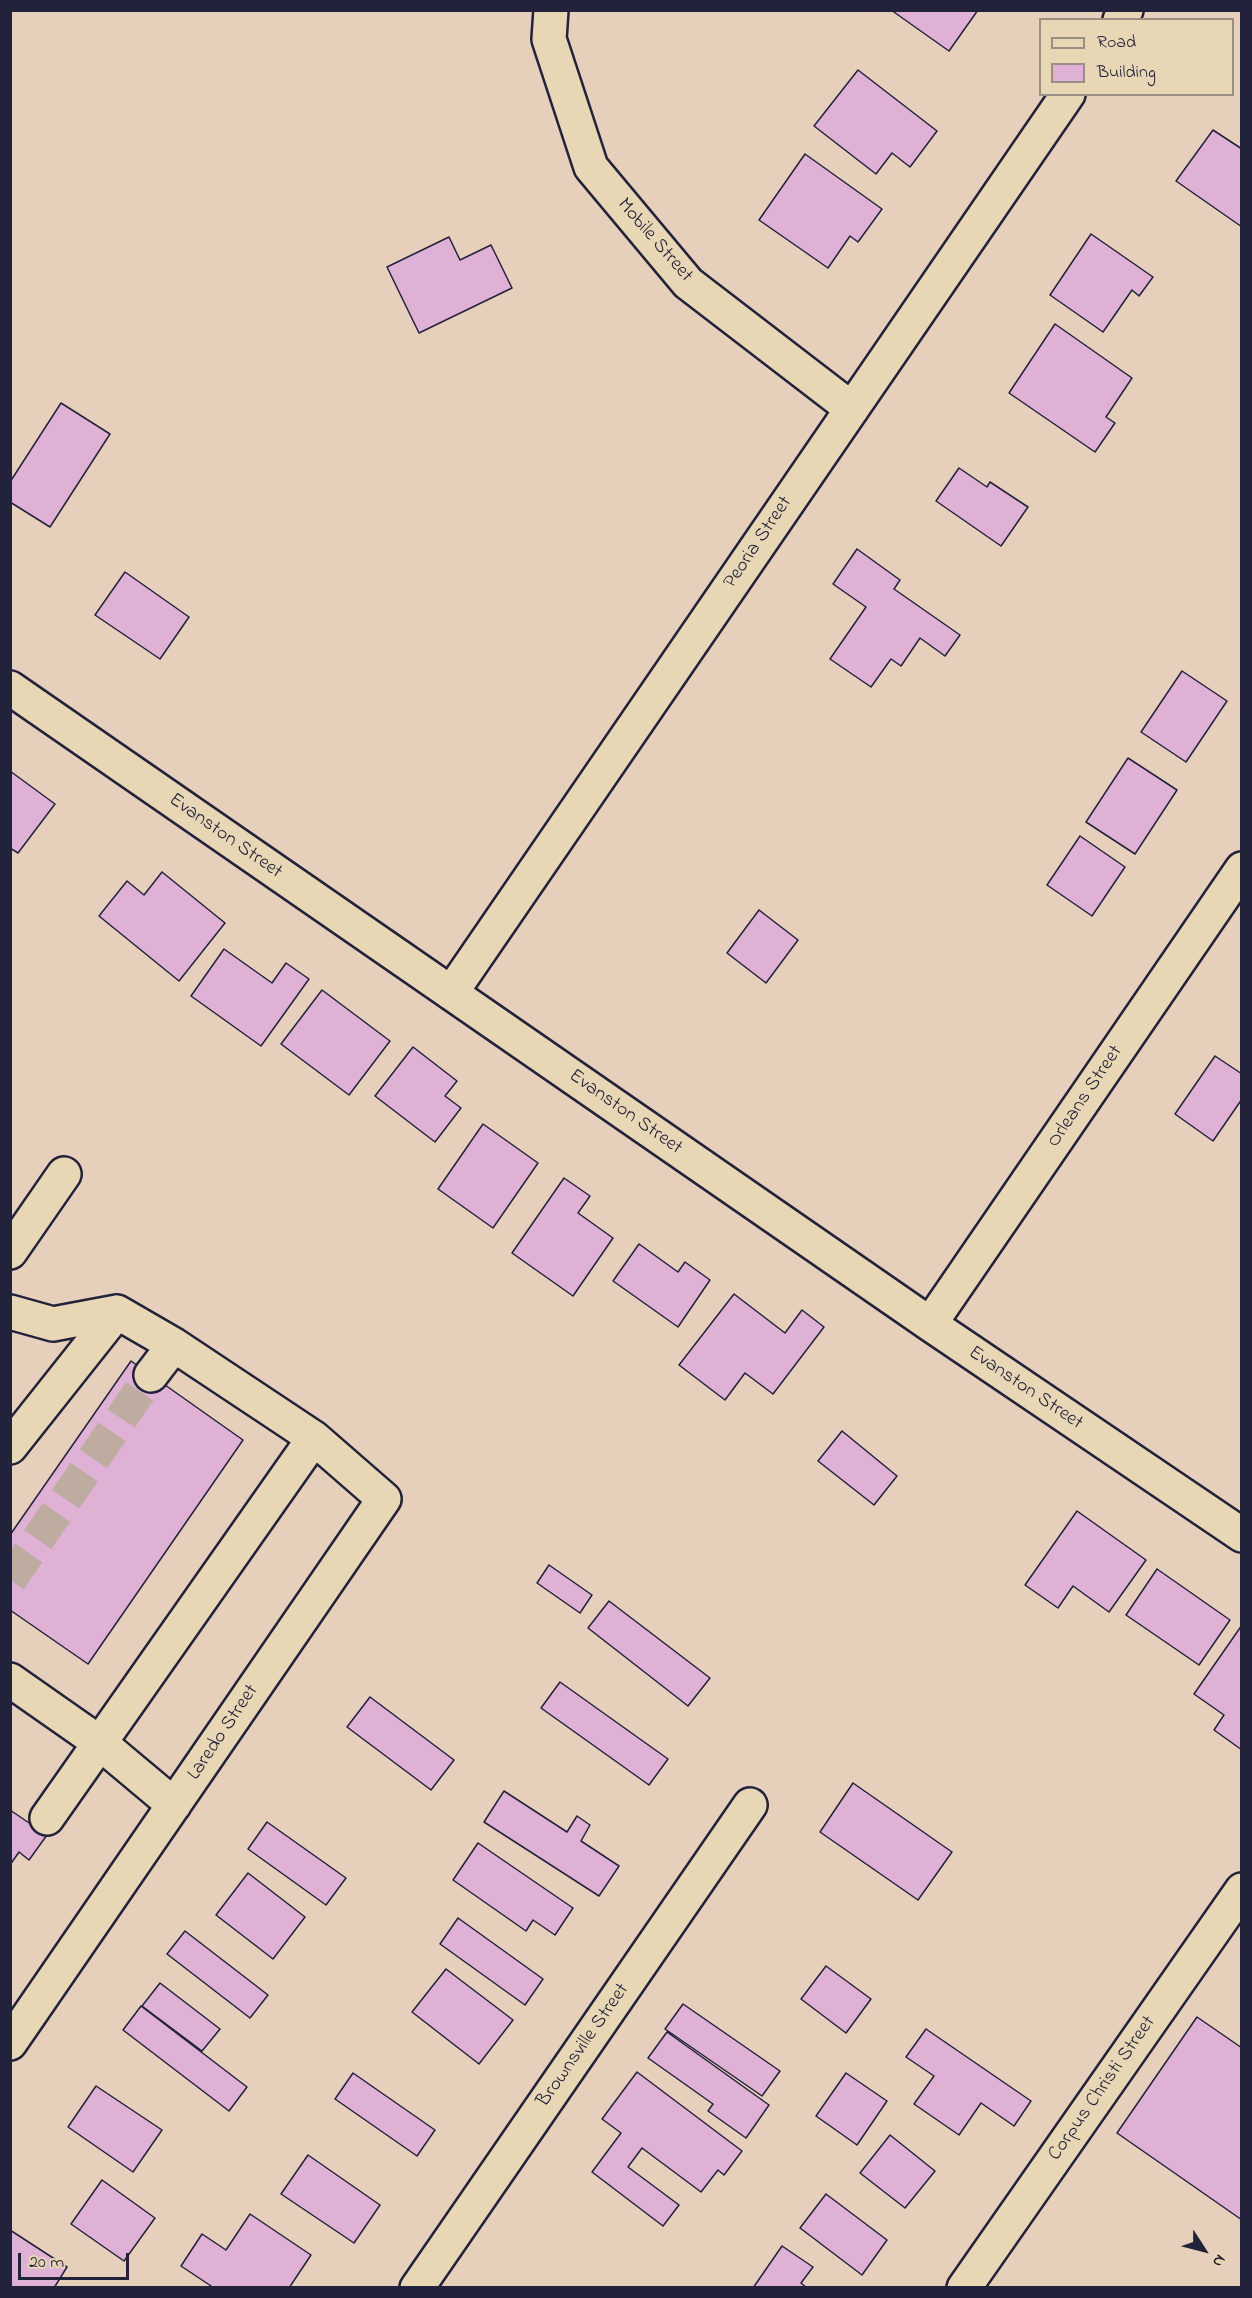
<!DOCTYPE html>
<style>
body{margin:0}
#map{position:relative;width:1252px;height:2298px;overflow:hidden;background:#e6cfbb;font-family:"Indie Flower",sans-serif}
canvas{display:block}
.frame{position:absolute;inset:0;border:12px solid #22223b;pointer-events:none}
.legend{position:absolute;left:1039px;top:18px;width:195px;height:78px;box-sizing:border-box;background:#e8d7b4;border:2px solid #998f84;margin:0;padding:8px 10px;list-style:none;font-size:18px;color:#22223b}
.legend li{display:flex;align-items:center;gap:12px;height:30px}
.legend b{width:30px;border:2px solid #998f84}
.north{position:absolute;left:1174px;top:2220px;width:60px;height:60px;-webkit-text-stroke:4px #e8d7b4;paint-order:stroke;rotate:126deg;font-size:16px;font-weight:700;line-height:24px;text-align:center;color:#22223b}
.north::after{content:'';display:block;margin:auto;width:21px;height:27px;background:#22223b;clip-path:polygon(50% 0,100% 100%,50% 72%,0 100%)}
.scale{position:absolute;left:18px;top:2253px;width:111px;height:27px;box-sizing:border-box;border:3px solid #22223b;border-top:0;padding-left:8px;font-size:18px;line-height:21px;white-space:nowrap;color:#22223b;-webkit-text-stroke:4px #e8d7b4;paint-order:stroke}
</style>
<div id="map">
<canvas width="1252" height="2298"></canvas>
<div class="frame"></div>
<ul class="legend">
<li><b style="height:8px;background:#e8d7b4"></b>Road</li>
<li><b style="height:16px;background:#deb1d5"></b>Building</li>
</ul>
<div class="north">N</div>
<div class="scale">20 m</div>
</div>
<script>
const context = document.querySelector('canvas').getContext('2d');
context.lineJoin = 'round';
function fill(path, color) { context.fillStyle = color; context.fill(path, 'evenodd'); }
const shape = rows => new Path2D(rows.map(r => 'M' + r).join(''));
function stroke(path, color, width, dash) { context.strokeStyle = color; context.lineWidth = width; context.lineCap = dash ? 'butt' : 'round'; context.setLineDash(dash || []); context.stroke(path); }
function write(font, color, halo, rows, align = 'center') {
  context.font = font + ' "Indie Flower",sans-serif'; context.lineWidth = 4.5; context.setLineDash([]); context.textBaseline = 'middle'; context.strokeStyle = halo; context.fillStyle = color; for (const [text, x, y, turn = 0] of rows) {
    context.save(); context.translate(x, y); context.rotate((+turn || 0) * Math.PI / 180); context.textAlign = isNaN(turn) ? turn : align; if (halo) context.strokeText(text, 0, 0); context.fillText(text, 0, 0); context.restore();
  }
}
const building = shape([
 [891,10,978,10,949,51,891,10],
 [858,70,937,131,910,167,892,153,876,174,814,126,858,70],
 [1213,130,1242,149,1242,227,1176,181,1213,130],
 [805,154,882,209,858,242,850,236,828,268,759,220,805,154],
 [1091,234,1153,277,1139,296,1132,290,1103,332,1050,295,1091,234],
 [449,237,460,260,491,245,512,288,419,333,387,267,449,237],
 [1055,324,1132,378,1106,417,1115,423,1095,452,1009,393,1055,324],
 [61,403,110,434,50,527,10,502,10,482,61,403],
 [959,468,987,487,990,482,1028,507,1001,546,936,501,959,468],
 [857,549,900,580,894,589,960,635,945,656,920,638,901,666,891,659,871,687,830,659,866,607,833,584,857,549],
 [125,572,189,617,160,659,95,615,125,572],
 [1182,671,1227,701,1186,762,1141,732,1182,671],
 [1128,758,1177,790,1135,854,1086,822,1128,758],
 [10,771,55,804,18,853,10,848,10,771],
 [1080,836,1125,867,1092,916,1047,885,1080,836],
 [162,872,225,923,179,981,99,916,127,881,144,895,162,872],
 [759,910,798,940,766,983,727,953,759,910],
 [224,949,272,983,286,963,309,979,261,1046,191,996,224,949],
 [322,990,390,1041,349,1095,281,1044,322,990],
 [413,1047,457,1081,445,1096,461,1108,435,1142,375,1096,413,1047],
 [1215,1056,1242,1074,1242,1099,1213,1141,1175,1114,1215,1056],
 [483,1124,538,1163,493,1228,438,1189,483,1124],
 [564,1178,590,1196,578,1213,613,1238,573,1296,512,1253,564,1178],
 [639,1244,678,1272,685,1262,710,1280,678,1327,613,1281,639,1244],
 [734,1294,785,1333,802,1310,824,1327,773,1394,745,1373,725,1400,679,1365,734,1294],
 [131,1361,243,1440,88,1664,10,1610,10,1535,131,1361],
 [842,1431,897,1476,874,1505,818,1461,842,1431],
 [1077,1511,1146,1560,1109,1612,1073,1586,1058,1608,1025,1585,1077,1511],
 [549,1565,592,1595,580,1613,537,1583,549,1565],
 [1157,1569,1230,1620,1199,1665,1126,1615,1157,1569],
 [609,1601,710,1678,688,1706,588,1628,609,1601],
 [1242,1625,1242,1750,1214,1730,1224,1715,1194,1694,1242,1625],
 [560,1682,668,1759,649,1785,541,1708,560,1682],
 [370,1697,454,1760,431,1790,347,1727,370,1697],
 [853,1783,952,1852,918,1900,820,1832,853,1783],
 [504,1791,567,1832,577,1816,590,1825,581,1841,619,1866,599,1896,484,1822,504,1791],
 [10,1810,47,1835,29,1860,19,1852,10,1865,10,1810],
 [267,1822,346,1878,326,1905,248,1849,267,1822],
 [478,1843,573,1908,555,1935,533,1920,526,1931,453,1880,478,1843],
 [248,1873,305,1917,273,1959,216,1915,248,1873],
 [458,1918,543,1979,525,2005,440,1944,458,1918],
 [185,1931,268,1995,250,2018,167,1954,185,1931],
 [826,1966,871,1999,846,2033,801,1999,826,1966],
 [446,1969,513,2020,479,2064,412,2012,446,1969],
 [160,1983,220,2029,202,2051,142,2006,160,1983],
 [683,2004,780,2071,762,2096,665,2029,683,2004],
 [141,2006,247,2087,229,2111,123,2030,141,2006],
 [1197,2017,1242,2048,1242,2220,1117,2133,1197,2017],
 [926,2029,1031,2101,1014,2126,981,2103,959,2135,914,2104,934,2076,906,2057,926,2029],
 [667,2032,769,2105,746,2138,708,2111,713,2104,648,2058,667,2032],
 [637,2072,742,2151,724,2175,718,2170,701,2192,642,2148,628,2167,679,2205,663,2226,592,2172,621,2133,602,2119,637,2072],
 [353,2073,435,2130,417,2156,335,2099,353,2073],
 [846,2073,887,2101,857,2145,816,2116,846,2073],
 [96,2086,162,2130,133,2172,68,2127,96,2086],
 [890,2135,935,2171,905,2208,860,2173,890,2135],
 [308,2155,380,2205,354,2243,281,2194,308,2155],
 [102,2180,155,2218,124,2261,71,2224,102,2180],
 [826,2194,887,2240,862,2275,800,2228,826,2194],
 [250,2214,311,2255,289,2288,214,2288,181,2266,202,2234,226,2250,250,2214],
 [10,2230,67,2267,54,2288,10,2288,10,2230],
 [782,2246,813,2267,801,2283,807,2288,753,2288,782,2246]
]);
fill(building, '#deb1d5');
stroke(building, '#22223b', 1.5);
stroke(shape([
 [10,1580,151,1375]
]), '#bfaca1', 33, [33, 16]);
const minor = shape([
 [551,10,549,39,591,167,688,283,852,409],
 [1120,20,1126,10],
 [10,688,930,1324,1242,1535],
 [451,993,1068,94],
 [10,1252,64,1174],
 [10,1312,53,1324,117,1312,174,1345,314,1438,384,1499,10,2043],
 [930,1324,1242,869],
 [151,1375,174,1345],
 [10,1447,117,1312],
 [10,1680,100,1743,174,1805],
 [47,1818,314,1438],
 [417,2288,750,1805],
 [964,2288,1242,1890]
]);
stroke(minor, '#22223b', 38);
stroke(minor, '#e8d7b4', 33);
write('20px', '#22223b', '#e8d7b4', [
 ["Mobile Street",654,241,49],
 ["Peoria Street",759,543,-56],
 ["Evanston Street",225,837,35],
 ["Orleans Street",1086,1097,-56],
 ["Evanston Street",625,1113,35],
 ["Evanston Street",1025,1389,34],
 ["Laredo Street",224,1733,-56],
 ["Brownsville Street",584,2046,-55],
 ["Corpus Christi Street",1103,2089,-55]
]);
</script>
